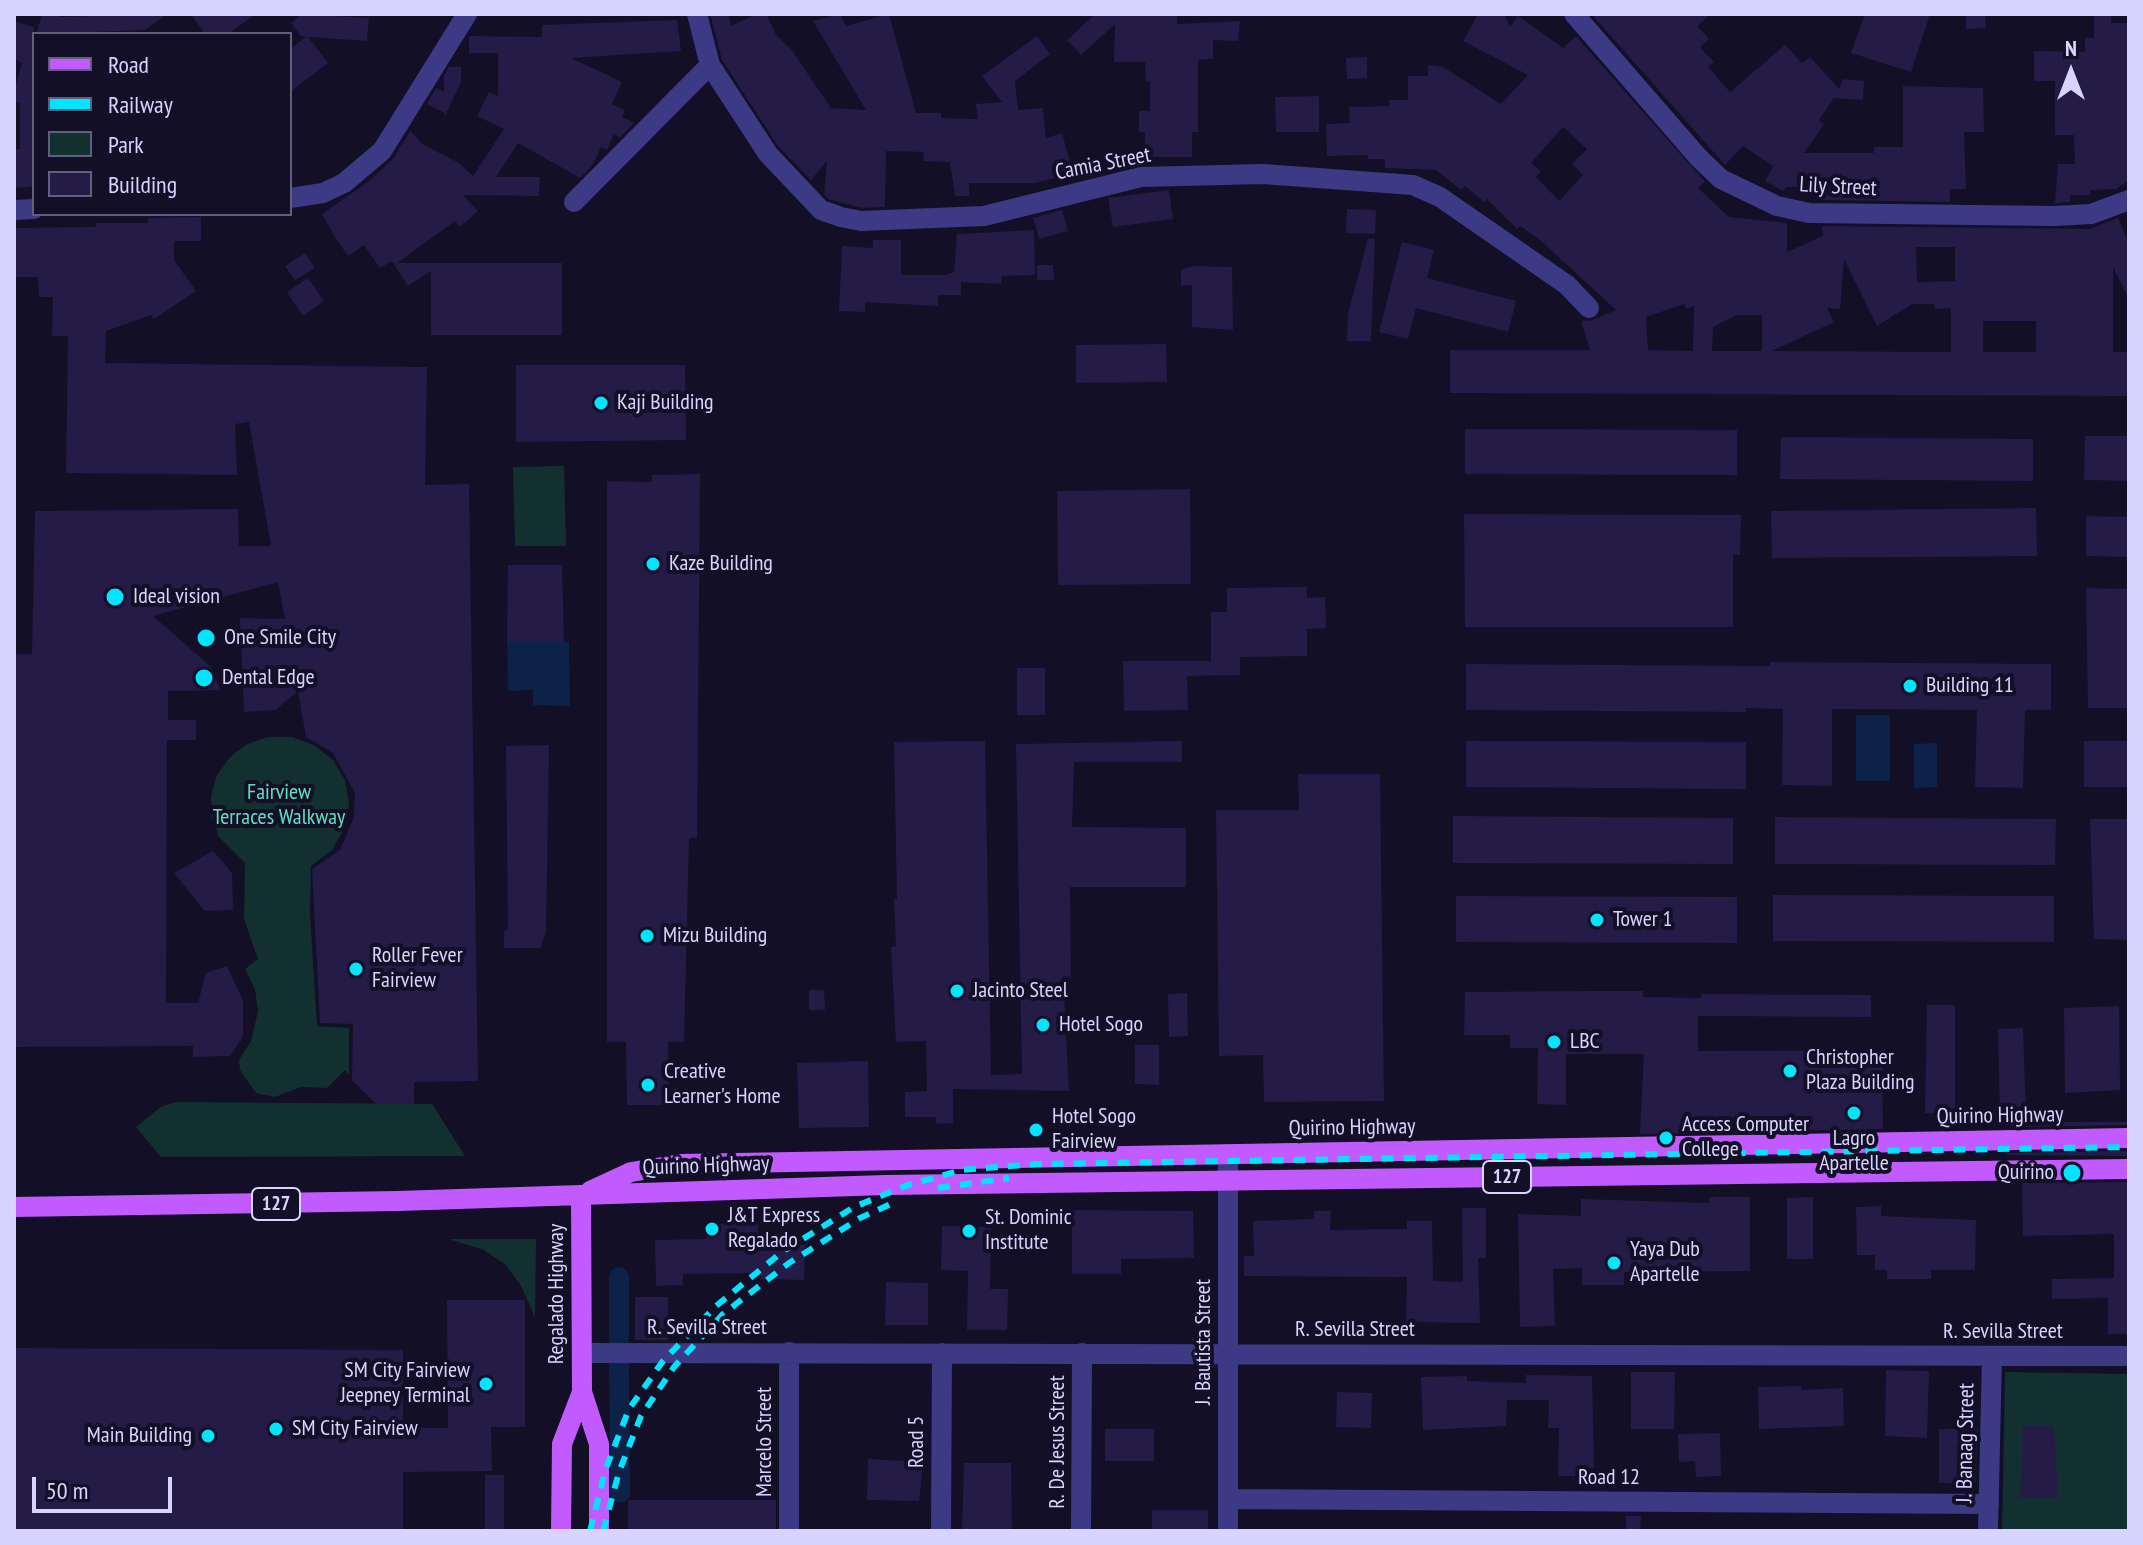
<!DOCTYPE html>
<style>
body{margin:0}
#map{position:relative;width:2143px;height:1545px;overflow:hidden;background:#130f26;font-family:"PT Sans Narrow",sans-serif}
canvas{display:block}
.frame{position:absolute;inset:0;border:16px solid #d9d4ff;pointer-events:none}
.legend{position:absolute;left:32px;top:32px;width:260px;height:184px;box-sizing:border-box;background:#130f26;border:2px solid #625e7d;margin:0;padding:10px 14px;list-style:none;font-size:24px;color:#d9d4ff}
.legend li{display:flex;align-items:center;gap:16px;height:40px}
.legend b{width:40px;border:2px solid #625e7d}
.north{position:absolute;left:2031px;top:32px;width:80px;height:80px;-webkit-text-stroke:6px #130f26;paint-order:stroke;rotate:0deg;font-size:22px;font-weight:700;line-height:32px;text-align:center;color:#d9d4ff}
.north::after{content:'';display:block;margin:auto;width:28px;height:36px;background:#d9d4ff;clip-path:polygon(50% 0,100% 100%,50% 72%,0 100%)}
.scale{position:absolute;left:32px;top:1477px;width:140px;height:36px;box-sizing:border-box;border:4px solid #d9d4ff;border-top:0;padding-left:10px;font-size:24px;line-height:28px;white-space:nowrap;color:#d9d4ff;-webkit-text-stroke:6px #130f26;paint-order:stroke}
</style>
<div id="map">
<canvas width="2143" height="1545"></canvas>
<div class="frame"></div>
<ul class="legend">
<li><b style="height:10px;background:#c25bff"></b>Road</li>
<li><b style="height:10px;background:#00e5ff"></b>Railway</li>
<li><b style="height:22px;background:#12302f"></b>Park</li>
<li><b style="height:22px;background:#241b47"></b>Building</li>
</ul>
<div class="north">N</div>
<div class="scale">50 m</div>
</div>
<script>
const context = document.querySelector('canvas').getContext('2d');
context.lineJoin = 'round';
function fill(path, color) { context.fillStyle = color; context.fill(path, 'evenodd'); }
const shape = rows => new Path2D(rows.map(r => 'M' + r).join(''));
function stroke(path, color, width, dash) { context.strokeStyle = color; context.lineWidth = width; context.lineCap = dash ? 'butt' : 'round'; context.setLineDash(dash || []); context.stroke(path); }
function write(font, color, halo, rows, align = 'center') {
  context.font = font + ' "PT Sans Narrow",sans-serif'; context.lineWidth = 8; context.setLineDash([]); context.textBaseline = 'middle'; context.strokeStyle = halo; context.fillStyle = color; for (const [text, x, y, turn = 0] of rows) {
    context.save(); context.translate(x, y); context.rotate((+turn || 0) * Math.PI / 180); context.textAlign = isNaN(turn) ? turn : align; if (halo) context.strokeText(text, 0, 0); context.fillText(text, 0, 0); context.restore();
  }
}
fill(shape([
 [564,466,566,546,515,546,513,467],
 [268,737,292,737,314,745,333,760,345,780,349,804,345,827,332,850,311,866,310,914,317,1026,349,1028,349,1075,345,1070,327,1088,301,1087,275,1097,256,1093,240,1070,239,1060,251,1041,258,1011,255,989,245,969,258,959,244,919,245,863,219,837,212,817,211,796,217,775,230,757,247,744],
 [176,1102,432,1104,465,1156,161,1157,136,1127,162,1106],
 [449,1239,536,1239,535,1317,521,1286,506,1265,484,1250],
 [2005,1372,2129,1374,2129,1531,2002,1531]
]), '#12302f');
fill(shape([
 [507,642,569,642,570,706,533,705,533,690,508,691],
 [1856,715,1890,715,1890,781,1856,781],
 [1937,743,1937,787,1914,788,1914,744]
]), '#0c2248');
stroke(shape([
 [619,1277,619,1339],
 [619,1359,620,1493]
]), '#0c2248', 20);
fill(shape([
 [42,14,60,14,60,17,167,14,145,30,36,34],
 [191,14,256,14,228,34,205,34],
 [302,14,369,18,367,41,308,37,328,63,290,92,290,49,306,37,301,36,291,23],
 [710,14,729,14,731,26,756,14,766,14,776,35,791,49,831,108,866,110,813,21,840,14,846,26,889,14,916,113,941,113,941,118,978,119,976,104,1002,102,982,76,1037,36,1050,54,1015,81,1018,110,1043,108,1046,138,1062,133,1073,173,1035,183,969,183,969,196,955,196,950,162,923,161,924,152,886,151,885,207,862,208,828,199,824,194,827,161,811,180,778,146,722,60],
 [1095,14,1177,14,1177,24,1240,21,1238,41,1213,40,1213,59,1198,60,1198,132,1192,132,1192,157,1145,157,1145,132,1139,132,1139,111,1150,111,1150,81,1146,82,1145,62,1114,62,1115,24,1081,55,1067,40],
 [1478,14,1504,14,1510,27,1518,16,1563,48,1576,36,1705,182,1698,188,1729,217,1787,223,1787,252,1823,236,1822,226,2090,229,2118,218,2129,244,2129,299,2113,267,2113,352,2129,352,2129,396,1450,393,1450,350,1590,350,1581,321,1593,320,1616,310,1539,239,1520,226,1517,229,1487,199,1484,202,1465,186,1461,190,1436,170,1385,168,1385,159,1368,159,1368,155,1327,156,1326,124,1350,123,1349,107,1389,106,1389,100,1408,100,1408,76,1428,76,1428,65,1443,67,1501,104,1528,75,1463,41],
 [1563,127,1587,149,1572,164,1583,175,1559,201,1536,177,1541,171,1531,163],
 [1916,247,1955,247,1955,281,1917,282],
 [1844,259,1877,326,1912,304,1934,304,1935,309,1951,308,1951,352,1772,351,1834,322,1827,308,1840,309],
 [1684,304,1686,309,1694,306,1693,351,1648,350,1646,317],
 [1737,315,1762,315,1762,351,1712,351,1713,327],
 [1983,321,2036,321,2036,352,1983,352],
 [1598,14,1711,14,1697,26,1709,39,1700,47,1714,62,1708,67,1730,92,1785,45,1802,63,1810,57,1839,89,1843,79,1864,81,1863,100,1834,98,1819,120,1824,124,1804,153,1874,153,1874,147,1903,147,1903,86,1983,88,1984,132,1964,132,1966,189,1950,189,1950,202,1822,200,1822,187,1786,187,1783,191,1765,181,1773,166,1743,146,1725,165,1594,17],
 [1865,14,1930,14,1911,72,1851,53],
 [1966,14,1985,14,1986,28,1966,29],
 [2094,14,2111,14,2111,23,2129,23,2129,180,2116,189,2090,190,2090,195,2070,195,2070,202,2055,203,2058,164,2075,164,2074,135,2055,135,2055,81,2034,81,2034,51,2085,52,2085,38,2094,38],
 [677,20,681,51,571,58,622,82,612,104,625,110,622,117,634,123,620,138,614,134,607,150,601,147,592,166,580,178,518,143,496,177,540,177,539,196,463,195,478,211,460,227,455,221,397,263,562,263,562,335,431,335,431,271,408,286,392,261,380,268,364,245,348,256,336,239,322,214,368,182,393,159,410,131,422,144,459,163,473,176,504,129,477,116,489,92,498,96,498,53,469,53,469,36,542,37,542,25],
 [14,21,34,27,34,185,30,187,14,188,14,149,20,149,20,102,14,102,14,91,22,63,14,59],
 [1367,57,1367,78,1347,79,1346,58],
 [449,67,461,67,461,82,445,116,445,113,427,104,436,88,444,92,444,76],
 [1319,96,1319,132,1276,132,1275,97],
 [1169,190,1173,219,1113,227,1108,198],
 [1347,209,1376,210,1375,234,1346,233],
 [1062,210,1068,231,1039,239,1033,218],
 [201,217,201,241,174,241,174,260,196,291,154,319,151,315,106,331,105,363,427,367,425,485,469,484,478,1081,414,1082,414,1104,376,1104,352,1080,353,1024,320,1023,312,869,340,850,354,817,355,793,333,753,306,737,298,691,275,710,244,712,240,618,285,619,278,582,153,616,211,667,220,690,168,691,168,720,196,720,196,740,167,740,166,1003,198,1003,206,973,227,966,243,1000,243,1037,230,1056,193,1057,193,1046,14,1047,14,654,32,654,35,511,238,509,239,546,271,546,249,422,235,424,237,475,66,473,68,336,52,336,53,297,39,297,38,277,14,277,14,228,96,227,96,223,148,223,148,218],
 [1034,230,1035,275,1002,276,1001,284,961,282,961,295,938,295,938,306,865,302,865,312,839,311,842,246,873,248,873,240,901,240,901,275,944,275,954,272,957,234],
 [1368,238,1375,239,1371,341,1347,341,1348,314],
 [1402,242,1434,250,1427,278,1516,301,1508,332,1416,308,1408,339,1379,332],
 [305,253,315,268,295,280,285,266],
 [1037,265,1053,265,1054,280,1037,280],
 [1196,266,1232,267,1233,330,1192,327,1192,285,1181,286,1181,269],
 [308,278,324,301,303,316,287,292],
 [1166,344,1167,382,1076,383,1076,345],
 [516,365,685,365,686,440,516,442],
 [1465,429,1737,430,1737,475,1465,474],
 [2085,436,2129,436,2129,481,2084,480],
 [1781,437,2033,439,2033,481,1780,479],
 [700,474,697,838,689,838,684,1042,668,1042,669,1105,627,1105,626,1042,607,1042,607,481,652,482,652,475],
 [1190,489,1191,584,1058,585,1057,491],
 [2036,508,2037,556,1772,558,1771,511],
 [1464,514,1741,515,1740,555,1733,555,1733,627,1465,627],
 [2086,516,2129,517,2129,557,2086,556],
 [508,565,562,565,564,642,507,642],
 [1307,587,1307,598,1325,597,1326,628,1307,629,1307,656,1240,657,1240,675,1187,676,1188,710,1124,711,1123,661,1211,661,1211,612,1227,612,1227,588],
 [2086,588,2129,589,2129,708,2088,708],
 [1770,662,2051,664,2051,710,2025,710,2023,788,1975,787,1977,710,1832,709,1832,786,1782,785,1783,709,1746,708,1746,712,1466,710,1466,664,1770,666],
 [1017,668,1045,668,1045,715,1017,715],
 [985,741,991,1075,1022,1074,1016,744,1182,741,1182,762,1074,762,1072,827,1186,828,1186,887,1070,887,1071,977,1063,976,1069,1091,953,1089,953,1123,936,1124,936,1117,905,1117,905,1092,927,1091,926,1041,896,1042,891,947,896,947,894,899,897,899,894,742],
 [1466,741,1746,742,1746,789,1466,787],
 [2084,741,2129,741,2129,787,2084,787],
 [549,745,546,932,540,948,504,948,504,932,508,929,506,746],
 [1298,774,1380,774,1384,1101,1264,1102,1263,1055,1219,1056,1216,810,1299,810],
 [1453,816,1733,818,1733,864,1453,863],
 [1775,817,2056,819,2055,865,1775,864],
 [2090,819,2129,819,2129,940,2094,939],
 [213,851,232,873,233,910,205,911,174,873],
 [1773,895,2054,896,2054,942,1773,941],
 [1456,896,1737,897,1737,943,1456,942],
 [809,990,824,990,825,1010,809,1010],
 [1595,991,1643,991,1643,997,1701,998,1701,994,1871,995,1871,1017,1698,1016,1698,1051,1882,1050,1883,1129,1640,1134,1644,1054,1566,1054,1566,1105,1537,1104,1538,1048,1510,1048,1510,1035,1464,1035,1465,992],
 [1187,993,1188,1036,1169,1037,1168,994],
 [1927,1005,1955,1005,1955,1114,1925,1113],
 [2119,1006,2120,1090,2065,1093,2064,1008],
 [2023,1028,2026,1118,2000,1119,1998,1029],
 [1135,1045,1159,1045,1159,1085,1135,1084],
 [868,1061,869,1127,799,1128,797,1063],
 [2026,1122,2129,1122,2129,1125,2024,1127],
 [2129,1151,2129,1156,2006,1155,2007,1153],
 [2129,1182,2129,1334,2108,1334,2108,1298,2052,1299,2052,1279,2114,1278,2114,1234,2023,1236,2022,1183],
 [1709,1197,1750,1197,1750,1271,1624,1272,1624,1285,1582,1285,1582,1268,1553,1269,1555,1326,1520,1327,1518,1214,1581,1216,1581,1199,1709,1203],
 [1813,1197,1813,1259,1787,1259,1787,1198],
 [1881,1206,1881,1216,1976,1220,1975,1270,1931,1270,1931,1279,1887,1279,1887,1270,1875,1270,1875,1255,1857,1255,1856,1207],
 [1462,1208,1486,1208,1486,1258,1478,1258,1480,1323,1406,1322,1407,1277,1244,1276,1244,1256,1254,1256,1253,1221,1314,1219,1314,1211,1331,1211,1330,1230,1407,1229,1407,1221,1432,1221,1433,1281,1463,1282],
 [1072,1210,1193,1211,1194,1258,1121,1259,1121,1274,1072,1274],
 [758,1223,759,1244,805,1245,804,1280,761,1279,761,1273,683,1274,683,1285,656,1286,655,1240,706,1239,706,1224],
 [942,1226,991,1227,990,1289,1008,1289,1007,1330,967,1330,968,1271,941,1270],
 [886,1282,928,1283,928,1325,885,1325],
 [635,1297,668,1297,668,1340,635,1340],
 [447,1300,525,1300,525,1427,491,1427,492,1471,403,1472,403,1531,14,1531,14,1348,403,1350,403,1428,448,1428],
 [1886,1370,1929,1371,1927,1438,1885,1436],
 [1631,1372,1675,1372,1674,1429,1631,1429],
 [1526,1375,1592,1376,1594,1468,1582,1468,1582,1476,1558,1476,1559,1428,1548,1428,1549,1400,1507,1400,1506,1426,1423,1430,1421,1377,1467,1376,1467,1381,1526,1383],
 [1801,1386,1801,1390,1843,1388,1844,1426,1759,1429,1758,1387],
 [1337,1392,1372,1393,1371,1428,1336,1427],
 [2023,1426,2054,1426,2058,1498,2020,1498],
 [1105,1429,1154,1429,1154,1461,1105,1461],
 [1939,1429,1977,1429,1976,1483,1939,1483],
 [1720,1433,1721,1476,1696,1477,1695,1461,1679,1462,1678,1434],
 [868,1459,923,1462,919,1501,867,1500],
 [964,1463,1011,1463,1012,1531,962,1531],
 [485,1475,504,1475,504,1531,485,1531],
 [628,1500,776,1500,776,1531,628,1531],
 [1152,1510,1208,1510,1208,1531,1152,1531],
 [1626,1516,1641,1516,1640,1531,1626,1531]
]), '#241b47');
stroke(shape([
 [697,14,710,65,768,154,821,210,841,217,861,221,984,216,1141,177,1263,174,1413,185,1440,197,1567,285,1589,308],
 [1574,14,1698,157,1721,179,1777,206,1809,213,2055,216,2091,214,2129,200],
 [574,202,710,65],
 [1228,1154,1228,1531],
 [789,1352,789,1531],
 [582,1353,2129,1356],
 [1228,1499,1989,1504],
 [941,1531,942,1353],
 [1081,1531,1082,1353],
 [1988,1531,1992,1356]
]), '#3d3a85', 20);
stroke(shape([
 [290,198,323,193,344,183,382,151,467,14],
 [14,210,34,209]
]), '#3d3a85', 20);
stroke(shape([
 [590,1191,631,1172,681,1164,2129,1138],
 [581,1195,582,1392,599,1444,599,1531],
 [14,1207,398,1201,885,1185,2129,1169],
 [561,1531,562,1444,582,1392]
]), '#c25bff', 20);
stroke(shape([
 [938,1188,1009,1178],
 [590,1531,606,1468,629,1409,663,1361,716,1306,782,1252,854,1207,908,1185,962,1170,1035,1164,2129,1147],
 [603,1531,619,1472,641,1416,674,1367,723,1314,789,1263,860,1218,893,1203]
]), '#00e5ff', 6, [12, 10]);
for (const [x, y, r, color] of [
 [601,403,8,"#00e5ff"],
 [653,564,8,"#00e5ff"],
 [115,597,10,"#00e5ff"],
 [206,638,10,"#00e5ff"],
 [204,678,10,"#00e5ff"],
 [1910,686,8,"#00e5ff"],
 [1597,920,8,"#00e5ff"],
 [647,936,8,"#00e5ff"],
 [356,969,8,"#00e5ff"],
 [957,991,8,"#00e5ff"],
 [1043,1025,8,"#00e5ff"],
 [1554,1042,8,"#00e5ff"],
 [1790,1071,8,"#00e5ff"],
 [648,1085,8,"#00e5ff"],
 [1854,1113,8,"#00e5ff"],
 [1036,1130,8,"#00e5ff"],
 [1666,1138,8,"#00e5ff"],
 [2072,1173,10,"#00e5ff"],
 [712,1229,8,"#00e5ff"],
 [969,1231,8,"#00e5ff"],
 [1614,1263,8,"#00e5ff"],
 [486,1384,8,"#00e5ff"],
 [276,1429,8,"#00e5ff"],
 [208,1436,8,"#00e5ff"]
]) { const dot = new Path2D(); dot.arc(x, y, r, 0, 2 * Math.PI); context.fillStyle = color; context.fill(dot); stroke(dot, '#130f26', 3); }
for (const [x, y, w] of [
 [1507,1177,48],
 [276,1204,48]
]) { const box = new Path2D(); box.roundRect(x - w / 2, y - 16, w, 32, 6); context.fillStyle = '#130f26'; context.fill(box); stroke(box, '#d9d4ff', 2); }
write('bold 20px', '#d9d4ff', null, [
 ["127",1507,1177],
 ["127",276,1204]
]);
write('22px', '#d9d4ff', '#130f26', [
 ["Camia Street",1103,164,-11],
 ["Lily Street",1838,187,3],
 ["Quirino Highway",2000,1116,-1],
 ["Quirino Highway",1352,1128,-1],
 ["Quirino Highway",706,1166,-2],
 ["Regalado Highway",557,1294,-90],
 ["R. Sevilla Street",707,1328],
 ["R. Sevilla Street",1355,1330],
 ["R. Sevilla Street",2003,1332],
 ["J. Bautista Street",1204,1342,-90],
 ["Marcelo Street",765,1442,-90],
 ["Road 5",917,1442,-90],
 ["R. De Jesus Street",1058,1442,-90],
 ["J. Banaag Street",1966,1443,-89],
 ["Road 12",1609,1478]
]);
write('22px', '#d9d4ff', '#130f26', [
 ["Kaji Building",617,403],
 ["Kaze Building",669,564],
 ["Ideal vision",133,597],
 ["One Smile City",224,638],
 ["Dental Edge",222,678],
 ["Building 11",1926,686],
 ["Tower 1",1613,920],
 ["Mizu Building",663,936],
 ["Roller Fever",372,956],
 ["Fairview",372,981],
 ["Jacinto Steel",973,991],
 ["Hotel Sogo",1059,1025],
 ["LBC",1570,1042],
 ["Christopher",1806,1058],
 ["Plaza Building",1806,1083],
 ["Creative",664,1072],
 ["Learner's Home",664,1097],
 ["Hotel Sogo",1052,1117],
 ["Fairview",1052,1142],
 ["Access Computer",1682,1125],
 ["College",1682,1150],
 ["Lagro",1854,1139,"center"],
 ["Apartelle",1854,1164,"center"],
 ["Quirino",2054,1173,"right"],
 ["J&T Express",728,1216],
 ["Regalado",728,1241],
 ["St. Dominic",985,1218],
 ["Institute",985,1243],
 ["Yaya Dub",1630,1250],
 ["Apartelle",1630,1275],
 ["SM City Fairview",470,1371,"right"],
 ["Jeepney Terminal",470,1396,"right"],
 ["SM City Fairview",292,1429],
 ["Main Building",192,1436,"right"]
], 'left');
write('22px', '#5fe0c0', '#130f26', [
 ["Fairview",279,793],
 ["Terraces Walkway",279,818]
]);
</script>
